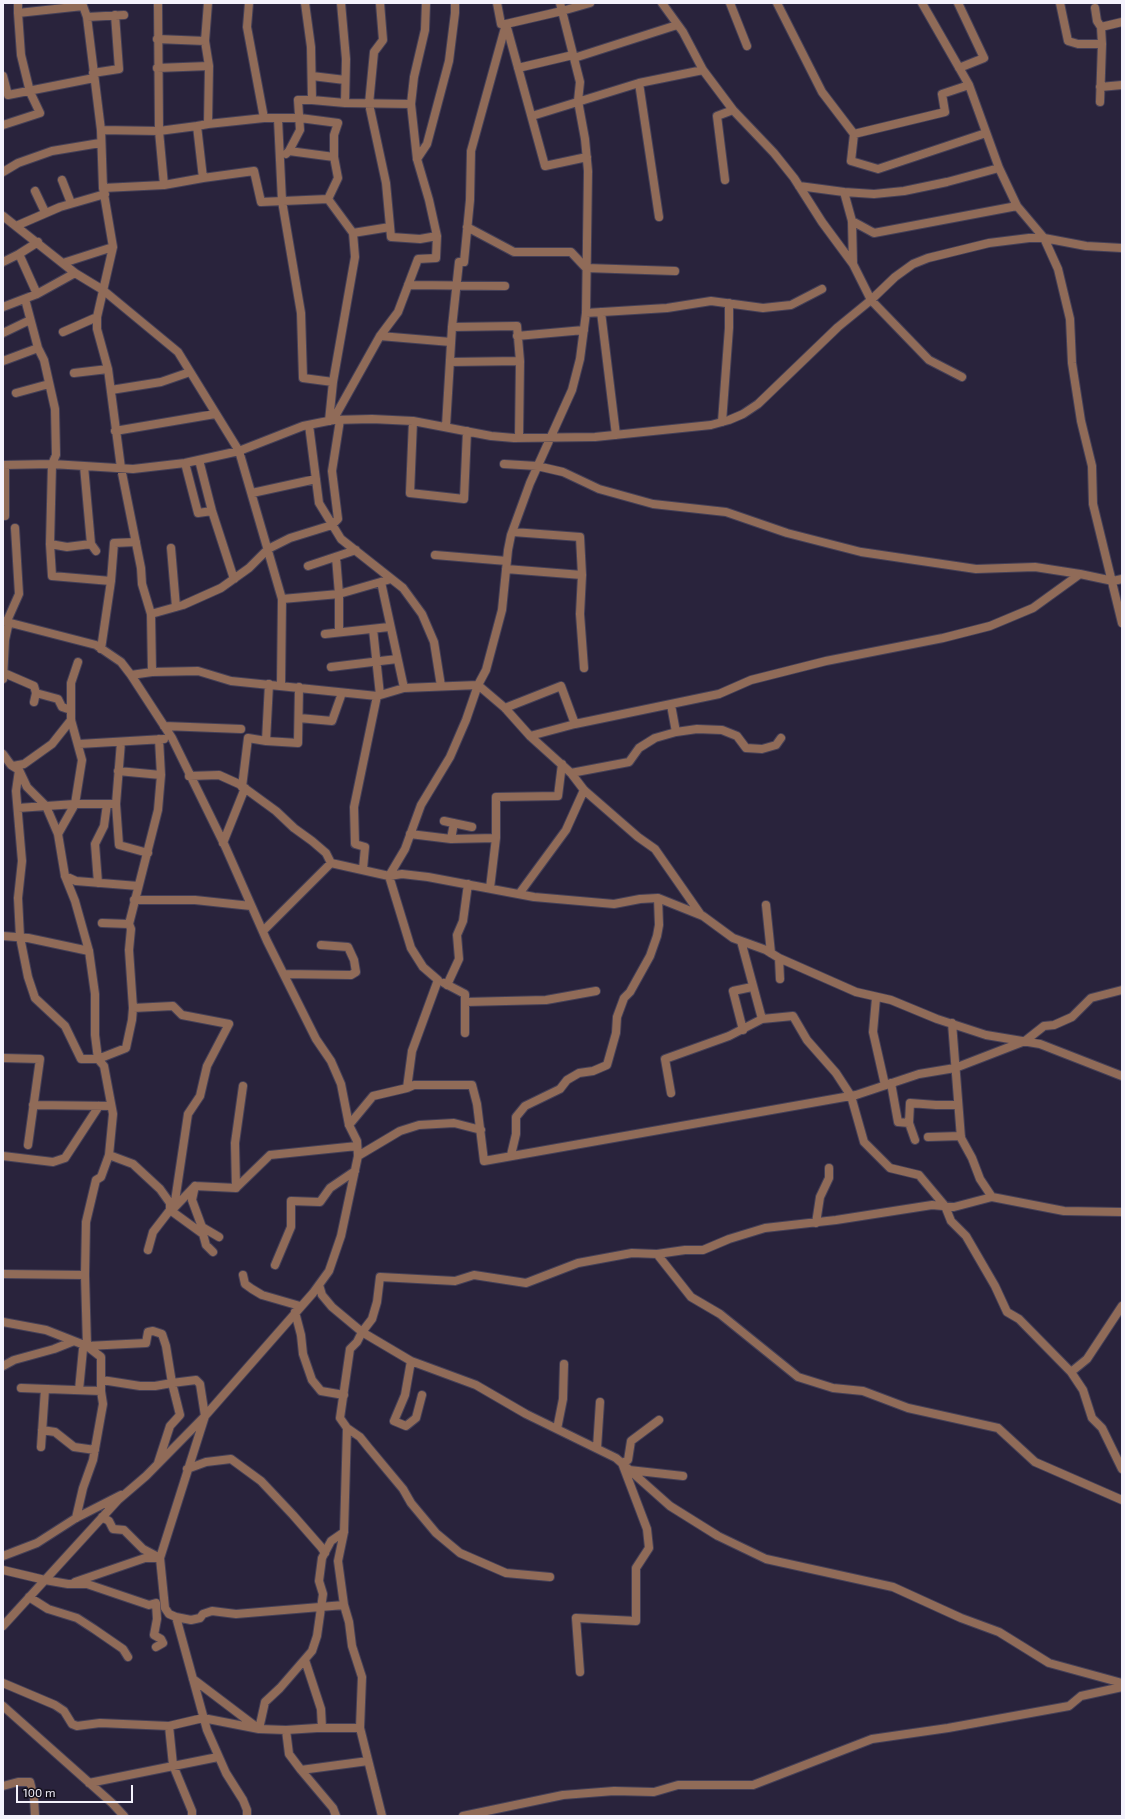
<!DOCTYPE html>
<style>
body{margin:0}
#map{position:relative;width:1125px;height:1819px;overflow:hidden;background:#29233c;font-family:"Exo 2",sans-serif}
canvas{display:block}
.frame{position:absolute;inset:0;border:4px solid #f4f2fc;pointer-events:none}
.scale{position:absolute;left:16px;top:1785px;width:117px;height:18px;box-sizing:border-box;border:2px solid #f4f2fc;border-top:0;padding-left:5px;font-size:12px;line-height:14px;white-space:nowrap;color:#f4f2fc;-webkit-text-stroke:3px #110e1a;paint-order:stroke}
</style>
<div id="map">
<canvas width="1125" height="1819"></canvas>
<div class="frame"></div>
<div class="scale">100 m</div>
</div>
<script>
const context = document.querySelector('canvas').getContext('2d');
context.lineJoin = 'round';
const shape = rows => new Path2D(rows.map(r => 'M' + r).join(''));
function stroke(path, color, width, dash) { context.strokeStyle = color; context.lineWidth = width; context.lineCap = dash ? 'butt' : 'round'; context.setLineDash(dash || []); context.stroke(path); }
const street = shape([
 [18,3,18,13],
 [82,3,87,17,101,130,103,188],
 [158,3,159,131,164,185],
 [249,3,247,27,264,118,300,118,338,123,334,135,334,157,338,178,328,199,353,233,355,257,333,382,329,421],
 [380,3,383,40,374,52,369,104,386,183,391,237,420,239,437,236],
 [497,3,501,24,506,24,545,166,587,157],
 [662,3,683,32,703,70,733,110,774,153,794,178,822,222,853,264,871,300,929,360,962,377],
 [730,3,747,46],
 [777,3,822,92,854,134,945,112,942,94,969,85],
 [922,3,969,85,999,168,1017,206,1044,238,1058,269,1070,319,1072,363,1081,421,1092,466,1093,504,1122,623],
 [958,3,984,58,959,68],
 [1060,3,1068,41,1078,44,1102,44,1101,27,1097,21,1095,8],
 [87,17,124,15],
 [1101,27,1122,22],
 [157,39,205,41],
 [574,58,677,25],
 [157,68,209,66],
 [518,68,573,55],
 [93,73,119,69,115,15],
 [3,76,8,95,94,78],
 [312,76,345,80],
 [639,83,659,217],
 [1100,87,1122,85],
 [312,100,345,103],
 [1100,102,1102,44],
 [411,104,414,77,425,30,426,3],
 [532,116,639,83,703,70],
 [278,119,282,201,301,313,303,378,333,382],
 [208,124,264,118],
 [3,125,40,113,30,92,21,55,18,13,83,6],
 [101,130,159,131,197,126],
 [854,134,851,161,878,169,986,133],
 [289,151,300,130,298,100,312,100,311,47,305,3],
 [286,154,289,151,334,157],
 [417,159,427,144,449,61,455,13,455,3],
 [3,172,18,163,52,151,100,143],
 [203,178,254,171,261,202,328,199],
 [62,180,71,203],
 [725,180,717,116,733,110],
 [799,186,844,192,852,221,853,264],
 [35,191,45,212],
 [844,192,874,194,904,191,947,182,999,168],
 [3,216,75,273,103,290,178,352,239,451,282,599,281,685],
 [852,221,874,233,1017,206],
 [16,226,60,207,105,194],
 [467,227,514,252,571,252,586,268,675,271],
 [353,233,390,227],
 [3,262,19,254],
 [63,263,113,247],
 [408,285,505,286],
 [37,294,19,254,38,242],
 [25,299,38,348,44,360,55,409,56,455,52,464,50,544,52,576,111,581],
 [3,307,37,294,75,273],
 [601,312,616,435],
 [586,313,667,308,711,301,763,308,791,305,822,289],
 [452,327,517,326,520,361,519,437],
 [63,332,97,317],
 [3,333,30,320],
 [380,336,451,342],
 [517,336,584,330],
 [3,361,38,348],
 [450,362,520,361],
 [74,373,108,369],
 [111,390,161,382,190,372],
 [16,393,49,384],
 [333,420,380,336,398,312,418,259,436,258,437,236,429,200,417,159,411,104,345,103,346,59,341,3],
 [413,421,410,493,464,499,467,431],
 [722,422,729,328,729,303],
 [309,425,319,503,341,539,403,588,422,614,434,642,441,686],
 [446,426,452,327,459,262,464,262,470,200,471,151,506,24,562,11,590,3],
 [115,431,215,414],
 [199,460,212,511,234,579],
 [185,463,198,513,212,511],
 [504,464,537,466,563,472,599,489,653,504,726,512,787,533,861,552,976,569,1035,567,1080,574],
 [3,465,52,464,133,469,185,463,239,451,303,426,333,420,372,419,413,421,491,436,514,438,595,437,711,425,729,420,743,414,758,404,838,327,871,300,895,277,913,264,928,258,989,243,1029,238,1044,238,1086,246,1122,248],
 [5,465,5,516],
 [84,466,91,544,96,551],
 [252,493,316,479],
 [513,532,580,537,582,575],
 [50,544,67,547,91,544],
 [171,548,176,607],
 [435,555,507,561],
 [336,557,339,594,339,632],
 [308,566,356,550],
 [506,569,582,575,580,614,584,668],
 [381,582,404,688],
 [282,599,339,594,391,579],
 [151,614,183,605,221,588,249,568,268,549,290,538,332,525,338,519,332,471,340,420],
 [3,621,96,645,121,662,131,675,172,738,225,846,267,941,316,1039,331,1061,341,1084,349,1125,357,1141,358,1156,341,1236,329,1271,313,1293,205,1416,146,1476,118,1500,3,1626],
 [7,621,19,594,15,528],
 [373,629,380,695],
 [325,634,389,627],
 [101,649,111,581,114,543,136,542],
 [331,667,397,659],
 [152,672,151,614,142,584,141,568,121,468,108,369,97,329,97,317,113,247,103,188,164,185,203,178,197,126,208,124,209,66,205,41,208,3],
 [4,673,34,686,36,693,34,702],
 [131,675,152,672,198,671,231,681,377,696,404,688,478,685,505,708,530,736,571,773,584,790,638,837,655,849,701,915],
 [3,679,5,640,9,622],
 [36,693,58,699,62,707,71,710],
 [671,705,676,732],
 [505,708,561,686,575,724],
 [299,718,332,721,342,693],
 [164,726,241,729],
 [530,736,575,724,719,694,751,680,826,661,943,638,990,626,1033,608,1080,574,1113,581,1122,579],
 [159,739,161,775,158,810,129,924,131,929,129,950,133,1008,132,1020,126,1048,98,1059,104,1066,113,1114,109,1155,101,1177,96,1180,86,1222,85,1275,87,1346,146,1343,148,1332,153,1331,162,1334,166,1346,172,1383,196,1380,200,1384,205,1416,160,1558,165,1608,169,1614,176,1617,207,1730,226,1773,243,1800,247,1810,247,1816],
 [266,741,269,684],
 [121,742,116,804,119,845,148,853],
 [79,744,164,739],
 [3,754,11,765,19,770,27,787,46,806,58,834],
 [13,766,24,764,52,744,71,720],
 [19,770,16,791,22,861,18,898,20,937,28,977,35,998,65,1026,81,1059,98,1059,95,1035,95,994,89,951,75,901,65,876,58,834,75,804,82,760,71,720,71,683,78,662],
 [118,771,161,775],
 [571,773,629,762,639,748,655,738,676,732,697,729,722,730,737,736,746,748,762,749,776,745,781,738],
 [189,776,219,775,239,784,276,811,294,828,312,841,326,853,331,863,389,876,402,874,428,877,534,897,614,904,640,899,658,898,703,916,733,938,766,950,779,958,856,992,891,1000,937,1019,986,1035,1040,1044,1122,1076],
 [242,787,248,738,266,741,298,743,299,687],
 [18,808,75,804,116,804],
 [444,821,472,827],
 [410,834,451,839,496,838],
 [451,839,454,823],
 [223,843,245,788],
 [363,869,365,847,355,844,354,807,377,696],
 [65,876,76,881,138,886],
 [98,883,95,844,104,826,107,804],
 [490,888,496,838,496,797,558,796,562,764],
 [519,894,566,830,584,790],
 [134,900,195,900,251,906],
 [766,905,771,953],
 [102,923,129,924],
 [263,931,331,863],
 [3,936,28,938,89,951],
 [779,958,780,979],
 [284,974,351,975,356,972,354,960,348,947,321,945],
 [444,983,465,994,465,1033],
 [447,985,459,959,457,935,463,921,468,884],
 [876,998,873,1032,885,1085],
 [465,1002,546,1000,596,991],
 [133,1008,173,1006,182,1015,229,1024,207,1066,200,1096,188,1114,174,1208],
 [762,1019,793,1016,807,1040,836,1073,851,1096,864,1142,890,1168,919,1175,945,1206,951,1221,966,1236,995,1286,1007,1312,1019,1319,1071,1372,1083,1390,1092,1418,1102,1428,1122,1469],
 [952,1023,961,1138,972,1158,980,1179,992,1197],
 [743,1030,733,991,752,987],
 [3,1058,40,1059,28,1145],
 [891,1083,898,1122,909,1123],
 [407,1088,414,1085,472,1085,477,1104,484,1161,856,1095,919,1074,955,1068,1025,1041,1044,1026,1054,1025,1072,1017,1091,998,1122,990],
 [671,1093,665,1059,729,1036,762,1019,741,941],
 [33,1105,111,1106],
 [349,1125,373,1096,407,1088,412,1051,438,980,423,967,411,948,389,876,405,849,421,805,450,757,466,720,478,685,486,670,502,610,508,550,511,535,530,483,572,390,580,359,586,313,588,171,585,139,578,101,580,82,560,3],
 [928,1137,961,1136],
 [915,1140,909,1123,910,1103,936,1105,957,1105],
 [109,1155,133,1164,160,1189,170,1203,170,1210],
 [511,1155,516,1134,516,1117,525,1106,560,1089,567,1080,579,1073,593,1071,607,1065,616,1033,617,1017,624,998,630,992,650,956,657,936,659,925,658,898],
 [3,1156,53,1162,65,1158,99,1106],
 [358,1156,400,1131,419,1125,454,1123,481,1130],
 [236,1188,235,1143,243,1086],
 [173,1209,195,1186],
 [816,1223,820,1197,829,1178,829,1168],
 [219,1237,202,1227,192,1200,195,1186,236,1188,270,1155,357,1146],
 [148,1250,153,1232,170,1210,203,1234,206,1245,213,1252],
 [657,1254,685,1250,703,1250,729,1239,765,1228,836,1220,932,1205,954,1207,992,1197,1064,1211,1122,1212],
 [275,1265,291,1227,291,1201,320,1202,330,1188,355,1171],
 [3,1274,85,1275],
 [243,1275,245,1284,252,1289,262,1295,300,1306],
 [319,1285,322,1295,332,1307,362,1332,357,1342,350,1349,340,1418,347,1428,344,1532,338,1561,344,1605,349,1622,352,1646,362,1677,360,1728,382,1816],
 [295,1312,301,1335,303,1354,312,1380,321,1391,344,1395],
 [3,1322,46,1330,74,1341],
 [411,1361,405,1395,394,1421,406,1426,416,1418,422,1395],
 [3,1366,14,1360,54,1349,74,1341,87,1346,101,1357,101,1391,103,1404,93,1460,83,1488,76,1518],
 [1071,1372,1087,1359,1122,1306],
 [102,1380,140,1386,155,1386,172,1383,180,1415,170,1426,158,1463],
 [21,1388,101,1391],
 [79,1390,83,1349,87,1346],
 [347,1428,360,1437,368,1447,403,1489,411,1503,436,1533,460,1553,506,1573,550,1577],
 [557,1429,563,1399,564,1364],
 [42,1430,55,1432,74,1447,95,1450],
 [41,1447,45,1389],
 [597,1448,600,1402],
 [187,1469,206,1462,231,1459,261,1481,293,1515,321,1547,325,1553],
 [629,1470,683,1476],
 [1122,1500,1035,1462,998,1428,908,1408,863,1391,833,1388,798,1377,720,1314,691,1297,657,1254,632,1253,578,1263,526,1283,474,1275,455,1281,380,1277,377,1302,372,1319,362,1332,411,1361,476,1385,526,1414,616,1458,670,1506,718,1536,766,1559,893,1587,961,1618,999,1632,1049,1663,1122,1683],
 [3,1556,37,1543,76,1518,121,1495],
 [3,1570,45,1580,68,1584,87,1584,149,1605,156,1603,157,1619,154,1635,161,1639,163,1643,156,1647],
 [75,1582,145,1558,160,1558,143,1549,124,1530,113,1529,109,1521,102,1517],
 [29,1597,48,1609,77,1618,94,1629,123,1649,128,1657],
 [176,1617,191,1620,200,1618,203,1614,212,1611,236,1614,344,1605],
 [305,1660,321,1709,322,1728],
 [580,1672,576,1618,636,1621,636,1568,649,1548,647,1529,622,1463,628,1460,631,1441,659,1420],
 [193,1679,259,1729,286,1730,289,1754,301,1770,368,1761],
 [3,1683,55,1705,64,1711,72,1724,77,1726,100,1723,169,1726,173,1765,192,1811,192,1816],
 [3,1706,112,1803,124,1816],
 [169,1726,203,1718,259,1729,265,1702,280,1688,312,1651,317,1636,323,1594,319,1581,322,1558,331,1541,344,1532],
 [286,1730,317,1728,360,1728],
 [301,1770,333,1808,336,1816],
 [89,1783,218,1757],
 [3,1786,18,1782,30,1782,34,1798,35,1816],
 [463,1816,563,1795,614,1791,654,1792,678,1785,753,1785,872,1739,948,1728,1069,1706,1081,1696,1122,1687]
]);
stroke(street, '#454057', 10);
stroke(street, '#906b58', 8);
</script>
